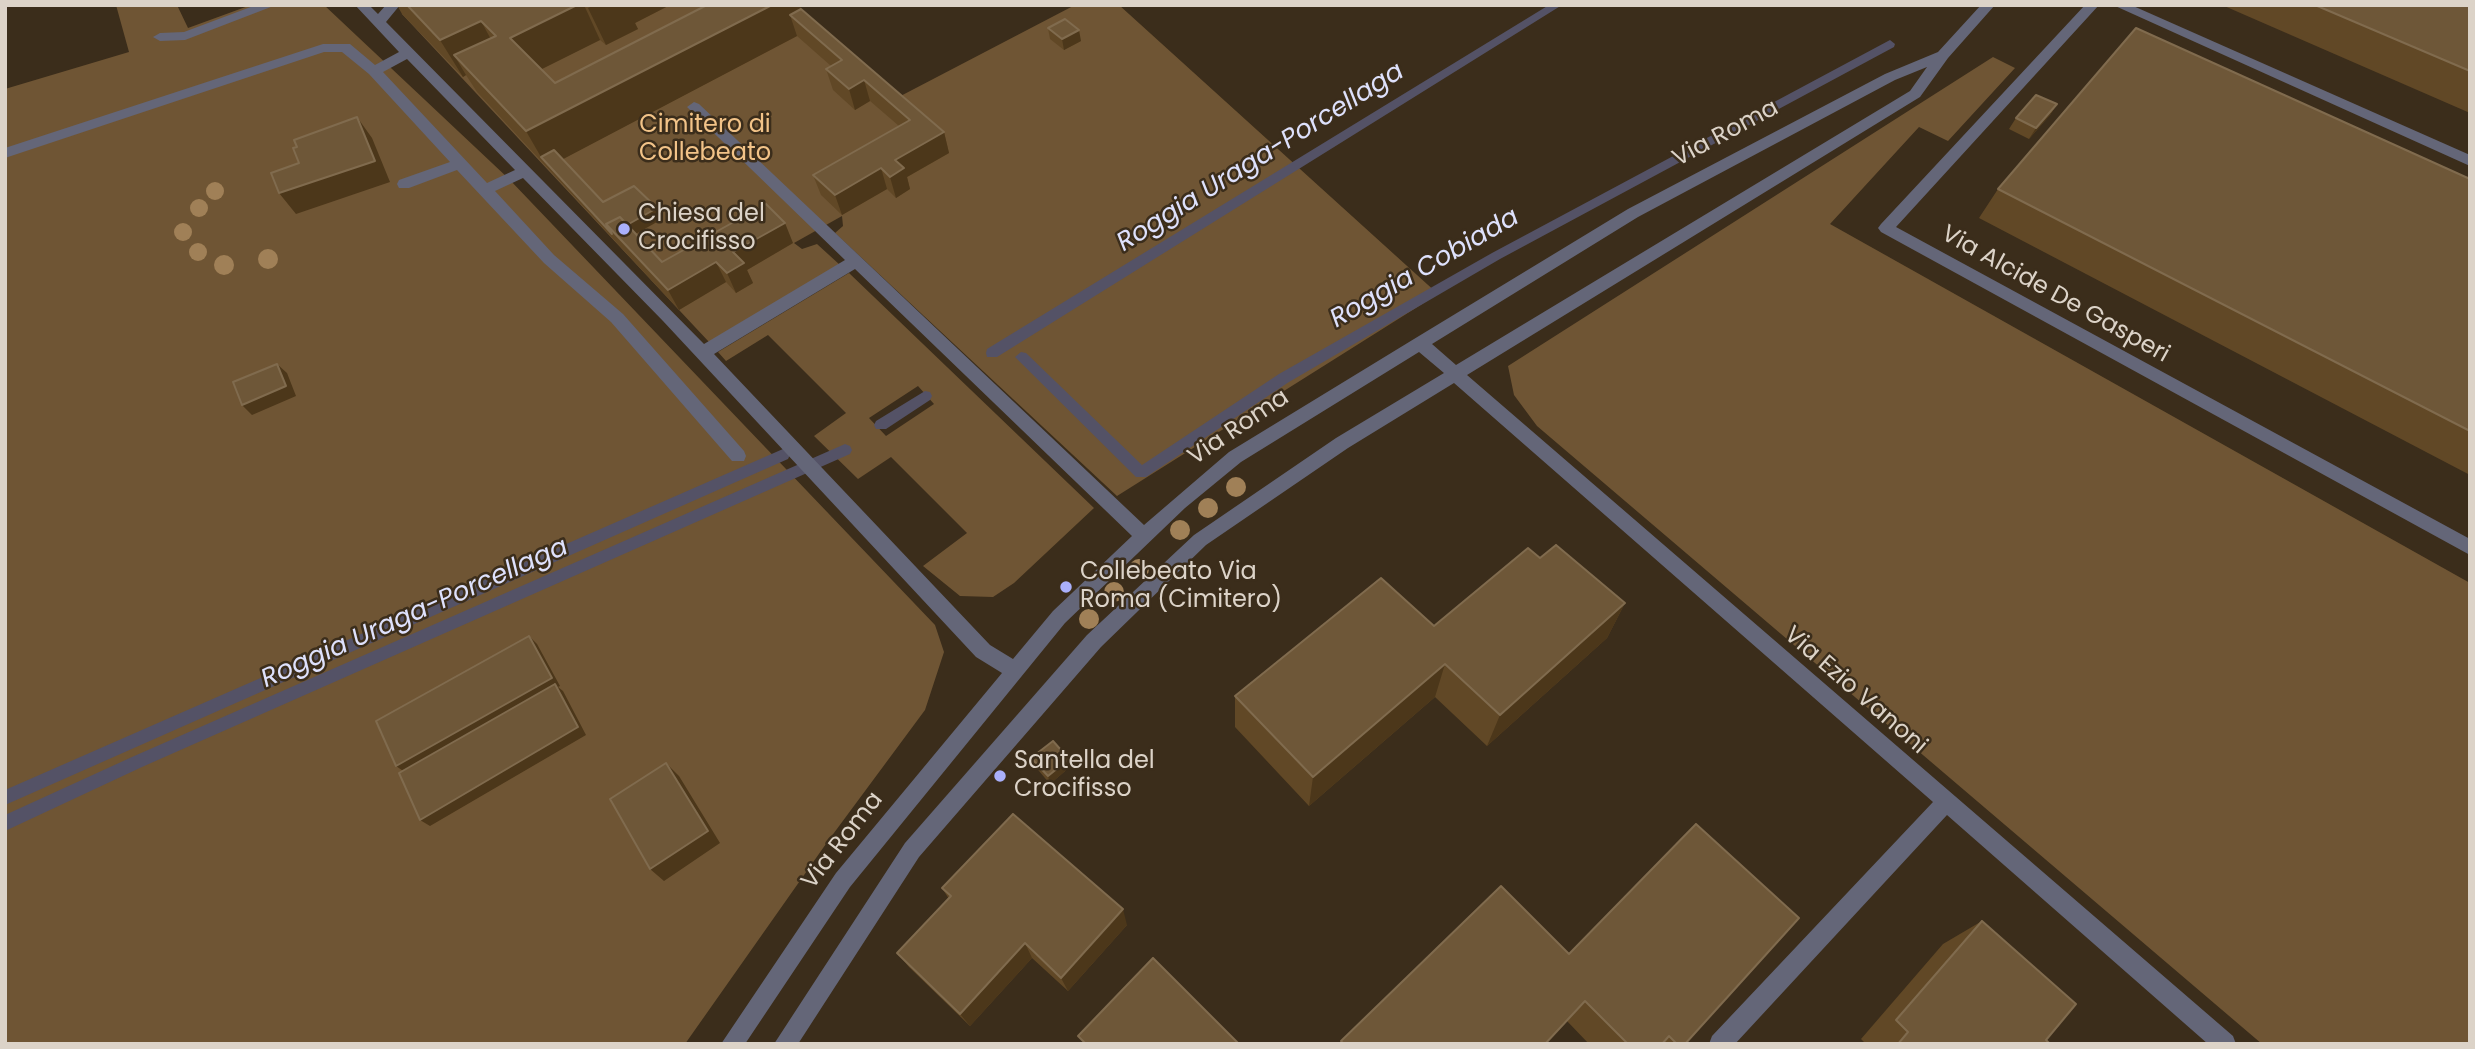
<!DOCTYPE html>
<style>
body{margin:0}
#map{position:relative;width:2475px;height:1049px;overflow:hidden;background:#3b2d1b;font-family:Poppins,sans-serif}
canvas{display:block}
.frame{position:absolute;inset:0;border:7px solid #dcd3c8;pointer-events:none}
</style>
<div id="map">
<canvas width="2475" height="1049"></canvas>
<div class="frame"></div>
</div>
<script>
const context = document.querySelector('canvas').getContext('2d');
context.lineJoin = 'round';
function fill(path, color) { context.fillStyle = color; context.fill(path, 'evenodd'); }
const shape = rows => new Path2D(rows.map(r => 'M' + r).join(''));
function stroke(path, color, width, dash) { context.strokeStyle = color; context.lineWidth = width; context.lineCap = dash ? 'butt' : 'round'; context.setLineDash(dash || []); context.stroke(path); }
function write(font, color, halo, rows, align = 'center') {
  context.font = font + ' Poppins,sans-serif'; context.lineWidth = 5; context.setLineDash([]); context.textBaseline = 'middle'; context.strokeStyle = halo; context.fillStyle = color; for (const [text, x, y, turn = 0] of rows) {
    context.save(); context.translate(x, y); context.rotate((+turn || 0) * Math.PI / 180); context.textAlign = isNaN(turn) ? turn : align; if (halo) context.strokeText(text, 0, 0); context.fillText(text, 0, 0); context.restore();
  }
}
fill(shape([
 [116,5,177,5,188,28,251,5,324,5,509,179,935,625,944,652,925,710,828,841,685,1044,5,1044,5,89,129,52],
 [421,5,779,5,891,101,1075,5,1119,5,1438,294,1117,496,835,233,843,226,842,216,794,243,802,249,817,244,840,265,709,342,402,14],
 [1993,57,2015,68,1948,141,1919,127,1830,224,2470,583,2470,1044,2262,1044,1537,426,1514,395,1508,366],
 [849,273,1094,508,1014,583,993,597,960,596,923,566,967,533,891,457,858,479,814,436,846,413,768,335,726,361,718,352],
 [918,386,934,404,886,436,869,418]
]), '#6f5534');
fill(shape([
 [1549,5,1562,5,997,357,987,357,986,353,987,349,1549,5],
 [1890,40,1895,44,1894,47,1500,259,1289,382,1146,477,1136,477,1015,357,1021,352,1026,353,1142,465,1279,374,1492,253,1890,40],
 [925,391,930,392,932,396,930,400,886,429,876,429,874,425,876,421,925,391],
 [845,444,850,446,852,450,850,454,142,767,5,831,5,815,132,757,845,444],
 [783,449,788,451,790,455,788,459,5,805,5,790,783,449]
]), '#545266');
fill(shape([
 [256,5,276,5,185,40,160,41,153,37,160,33,184,32,256,5],
 [355,5,369,5,378,14,386,5,400,5,386,22,704,344,845,260,687,107,694,102,699,104,1144,525,1229,452,1414,339,1628,209,1885,74,1938,52,1981,5,1995,5,1948,58,1920,97,1467,375,2233,1036,2236,1044,2208,1044,1947,815,1735,1044,1709,1044,1712,1036,1933,802,1454,383,1348,448,1206,545,1101,647,919,857,798,1044,774,1044,905,843,1087,635,1194,535,1336,438,1444,373,1419,352,1241,462,1185,508,1065,623,850,887,745,1044,721,1044,836,873,1002,673,976,657,663,321,523,178,495,191,554,255,623,314,744,451,746,456,744,461,732,461,611,322,544,263,457,170,409,188,399,188,397,184,399,180,450,162,369,74,342,52,324,52,5,158,5,148,323,44,350,44,375,65,399,52,355,5],
 [407,59,515,170,487,183,383,72,407,59],
 [1927,67,1910,91,1456,365,1432,344,1638,217,1895,80,1927,67],
 [855,269,1132,536,1053,611,1013,659,990,645,714,354,855,269],
 [2085,5,2099,5,1896,227,2470,539,2470,555,1881,232,1878,228,1881,224,2085,5],
 [2113,5,2131,5,2470,155,2470,166,2113,5]
]), '#646678');
context.fillStyle = '#a08057';
for (const [x, y, r] of [
 [215,191,9],
 [199,208,9],
 [183,232,9],
 [198,252,9],
 [268,259,10],
 [224,265,10],
 [1236,487,10],
 [1208,508,10],
 [1180,530,10],
 [1139,569,10],
 [1114,592,10],
 [1089,619,10]
]) { context.beginPath(); context.arc(x, y, r, 0, 2 * Math.PI); context.fill(); }
fill(shape([
 [397,5,670,5,635,23,638,29,606,45,600,40,541,69,555,83,800,5,801,9,944,132,949,153,907,177,910,189,896,198,887,189,842,215,821,195,813,175,899,126,870,101,855,110,833,90,826,69,831,66,797,36,562,159,603,202,657,208,662,219,636,234,662,262,793,243,747,270,753,283,736,293,726,282,679,310,477,92,466,75,463,77,402,14],
 [2222,5,2470,5,2470,113],
 [1048,28,1081,41,1064,50,1050,39],
 [2057,104,2050,115,2029,139,2009,129,2016,118],
 [2470,179,2470,475,1979,218,1998,189],
 [1540,558,1625,603,1607,638,1487,746,1435,697,1309,806,1235,727,1235,696,1434,626],
 [1031,758,1069,759,1071,766,1050,784,1034,765],
 [942,888,1127,925,1068,991,1032,958,970,1026,909,967,897,953,949,899],
 [1982,921,2046,1040,2050,1044,1866,1044,1861,1039,1943,944],
 [1569,954,1685,1044,1589,1044,1567,1021,1545,1044,1340,1044,1341,1041]
]), '#614826');
fill(shape([
 [577,5,584,5,600,40,530,75,510,38],
 [595,5,670,5,635,23,638,29,606,45,588,8],
 [772,5,800,5,808,30,790,15,797,36,550,166,541,157,526,131],
 [481,21,501,58,454,55,466,75,463,77,440,40],
 [1079,30,1081,41,1064,50,1062,39],
 [864,80,870,101,855,110,849,89],
 [2057,104,2050,115,2029,139,2036,128],
 [357,117,372,138,390,182,296,214,279,193],
 [944,132,949,153,907,177,910,189,896,198,890,177,895,160],
 [881,168,887,189,842,215,835,195],
 [657,208,662,219,623,241,614,232],
 [785,223,793,243,747,270,753,283,736,293,727,273,733,252],
 [716,262,726,282,679,310,668,290],
 [277,364,287,373,296,396,252,415,242,405],
 [1625,603,1607,638,1487,746,1500,715],
 [529,636,537,644,560,686,558,687,563,691,586,735,430,826,420,820,406,773,396,766],
 [1445,664,1435,697,1309,806,1313,777],
 [1069,759,1071,766,1050,784,1048,776],
 [666,763,679,776,720,843,664,881,650,869],
 [1123,909,1127,925,1068,991,1061,978],
 [1025,943,1032,958,970,1026,960,1014]
]), '#4c371a');
const building = shape([
 [407,5,577,5,510,38,555,83,707,5,772,5,526,131,454,55,496,36,481,21,440,40,407,5],
 [2315,5,2470,5,2470,71,2315,5],
 [801,9,944,132,895,160,904,168,890,177,881,168,835,195,813,175,910,120,864,80,849,89,826,69,842,60,790,15,801,9],
 [1065,19,1079,30,1062,39,1048,28,1065,19],
 [2136,28,2470,179,2470,431,1998,189,2136,28],
 [2036,95,2057,104,2036,128,2016,118,2036,95],
 [357,117,375,161,279,193,271,173,299,163,293,148,297,147,294,140,357,117],
 [554,150,603,202,634,186,657,208,627,225,620,217,606,224,612,234,541,157,554,150],
 [766,204,785,223,733,252,744,263,727,273,716,262,668,290,606,224,620,217,662,262,766,204],
 [277,364,286,386,242,405,233,382,277,364],
 [1556,545,1625,603,1500,715,1445,664,1313,777,1235,696,1381,578,1434,626,1528,548,1540,558,1556,545],
 [529,636,552,678,396,766,376,721,529,636],
 [555,684,578,727,420,820,399,773,555,684],
 [1053,741,1069,759,1048,776,1031,758,1053,741],
 [666,763,708,831,650,869,610,799,666,763],
 [1013,814,1123,909,1061,978,1025,943,960,1014,897,953,951,896,942,888,1013,814],
 [1696,824,1799,918,1685,1044,1677,1044,1669,1036,1662,1044,1628,1044,1585,1001,1545,1044,1344,1044,1341,1041,1501,886,1569,954,1696,824],
 [1982,921,2076,1004,2046,1040,2050,1044,1898,1044,1908,1032,1896,1020,1982,921],
 [1153,958,1239,1044,1086,1044,1078,1036,1153,958]
]);
fill(building, '#6e5738');
stroke(building, '#806b4e', 2);
for (const [x, y, r, color] of [
 [624,229,7,"#aab0fb"],
 [1066,587,7,"#aab0fb"],
 [1000,776,7,"#aab0fb"]
]) { const dot = new Path2D(); dot.arc(x, y, r, 0, 2 * Math.PI); context.fillStyle = color; context.fill(dot); stroke(dot, '#3b2d1b', 2.5); }
write('24px', '#f2c388', '#3b2d1b', [
 ["Cimitero di",705,126],
 ["Collebeato",705,154]
]);
write('24px', '#dcd3c8', '#3b2d1b', [
 ["Via Roma",1726,134,-28],
 ["Via Alcide De Gasperi",2055,295,29],
 ["Via Roma",1239,428,-34],
 ["Via Ezio Vanoni",1855,691,41],
 ["Via Roma",843,841,-52]
]);
write('24px', '#dcd3c8', '#3b2d1b', [
 ["Chiesa del",638,215],
 ["Crocifisso",638,243],
 ["Collebeato Via",1080,573],
 ["Roma (Cimitero)",1080,601],
 ["Santella del",1014,762],
 ["Crocifisso",1014,790]
], 'left');
write('italic 26px', '#dee1fc', '#3b2d1b', [
 ["Roggia Uraga-Porcellaga",1261,158,-32],
 ["Roggia Cobiada",1425,269,-30],
 ["Roggia Uraga-Porcellaga",415,614,-24]
]);
</script>
